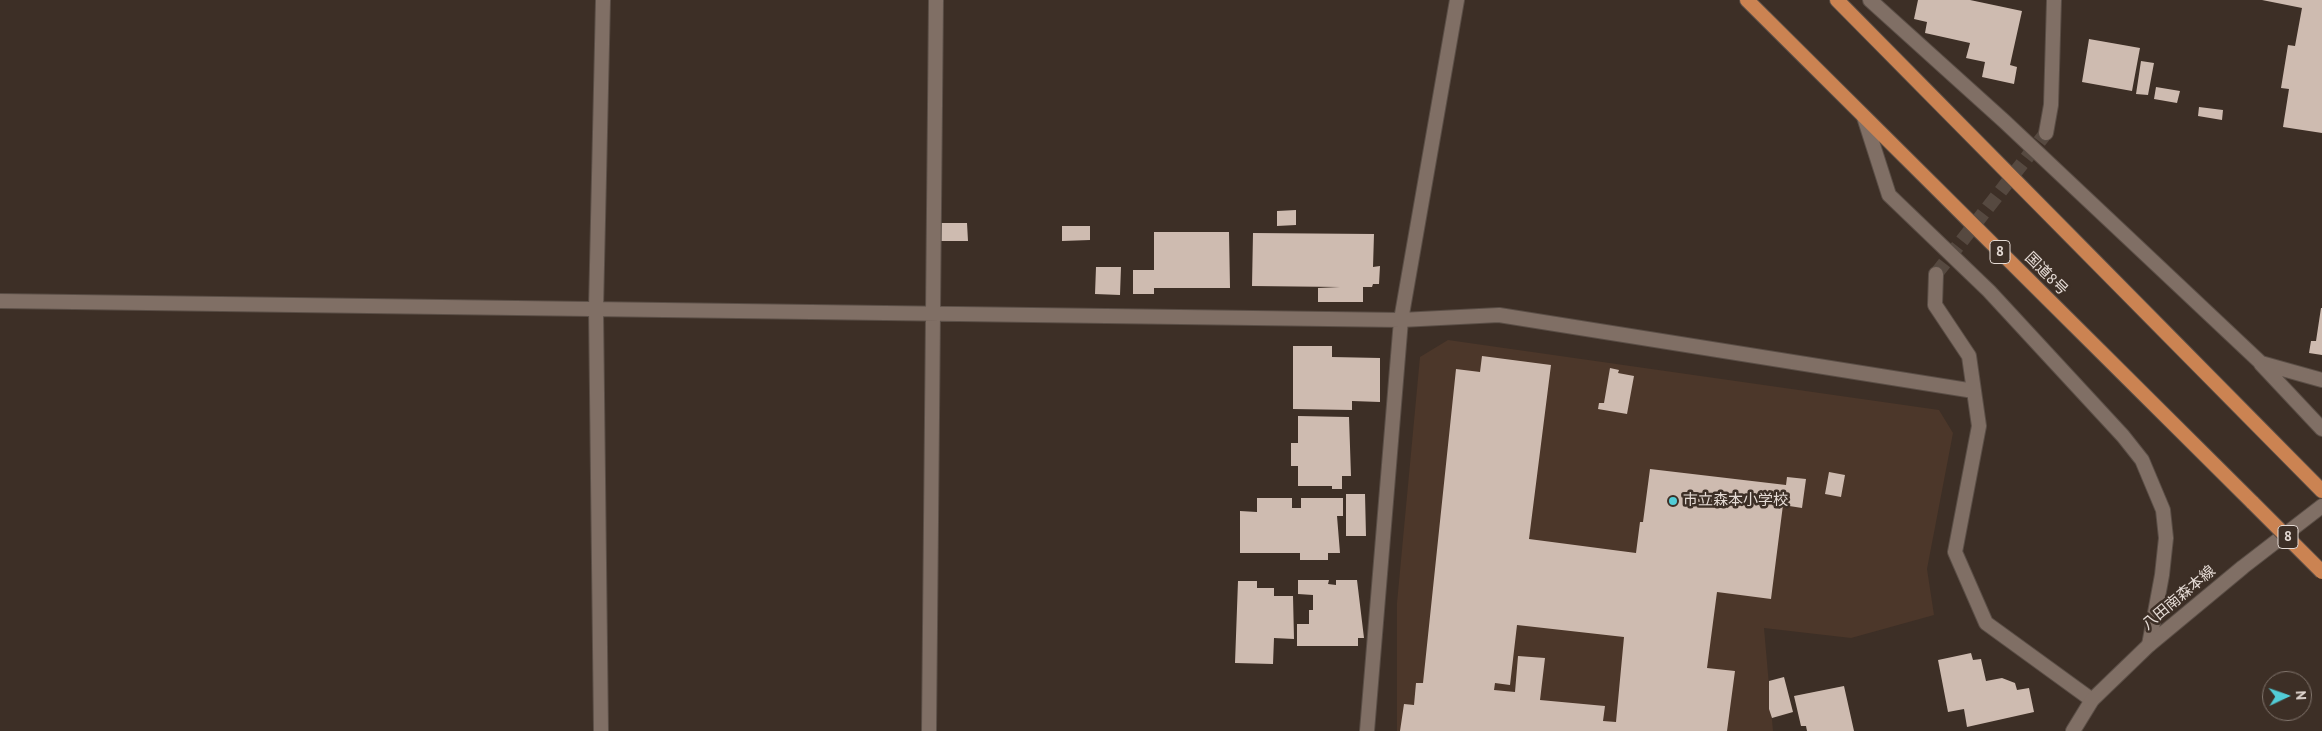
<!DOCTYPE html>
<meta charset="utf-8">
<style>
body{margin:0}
#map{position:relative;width:2322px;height:731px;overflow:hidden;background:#3d2f26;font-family:"PT Sans",sans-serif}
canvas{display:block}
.north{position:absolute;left:2262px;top:671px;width:50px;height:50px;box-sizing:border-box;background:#3d2f26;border:1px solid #80746c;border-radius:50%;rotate:87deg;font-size:14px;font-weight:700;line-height:20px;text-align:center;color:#e5dbd5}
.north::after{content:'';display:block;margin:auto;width:18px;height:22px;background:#52ccd6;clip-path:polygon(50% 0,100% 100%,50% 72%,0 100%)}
</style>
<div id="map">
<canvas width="2322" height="731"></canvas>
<div class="north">N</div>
</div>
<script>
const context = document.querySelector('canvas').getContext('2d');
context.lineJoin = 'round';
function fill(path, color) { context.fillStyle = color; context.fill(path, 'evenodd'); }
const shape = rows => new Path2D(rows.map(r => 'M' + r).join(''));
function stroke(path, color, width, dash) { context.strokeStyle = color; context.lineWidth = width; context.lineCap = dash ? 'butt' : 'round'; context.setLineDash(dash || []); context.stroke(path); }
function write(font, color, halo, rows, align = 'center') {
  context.font = font + ' "PT Sans","Noto Sans JP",sans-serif'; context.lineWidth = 5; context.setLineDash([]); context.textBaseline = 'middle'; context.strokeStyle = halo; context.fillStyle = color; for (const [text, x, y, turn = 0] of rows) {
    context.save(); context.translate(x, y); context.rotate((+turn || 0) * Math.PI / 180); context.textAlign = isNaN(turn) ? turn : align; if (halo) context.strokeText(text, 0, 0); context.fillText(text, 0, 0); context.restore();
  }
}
fill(shape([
 [1448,340,1939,410,1953,433,1927,569,1934,615,1851,638,1764,628,1773,731,1397,731,1397,603,1420,357]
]), '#4c372a');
fill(shape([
 [1918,0,1970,0,2022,11,2010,65,2017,67,2014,84,1982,77,1985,62,1966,58,1970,43,1925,33,1927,22,1914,19],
 [2262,0,2322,0,2322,133,2283,127,2289,89,2281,88,2288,45,2295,46,2302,8],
 [2089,39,2140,48,2132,91,2082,82],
 [2141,61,2154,63,2148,95,2136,94],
 [2156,87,2180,91,2177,103,2154,99],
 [2199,107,2223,110,2222,120,2198,116],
 [1296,210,1296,225,1277,226,1277,211],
 [939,223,967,223,968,241,939,241],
 [1062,226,1090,226,1090,240,1062,241],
 [1154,232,1229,232,1230,288,1154,288,1154,294,1133,294,1133,270,1154,270],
 [1253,233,1374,234,1373,267,1380,266,1379,284,1373,284,1372,287,1363,287,1363,302,1318,302,1318,288,1340,287,1252,286],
 [1096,267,1121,267,1120,295,1095,294],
 [2321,308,2322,308,2322,355,2309,353,2311,341,2316,341],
 [1293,346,1332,346,1332,357,1380,358,1380,402,1352,401,1352,410,1293,409],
 [1482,356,1551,365,1529,539,1636,553,1640,522,1643,522,1650,469,1786,485,1787,477,1806,479,1802,508,1783,505,1771,599,1717,592,1707,668,1735,671,1727,731,1400,731,1404,704,1414,705,1416,683,1423,683,1456,369,1480,372],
 [1517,625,1624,637,1616,722,1603,721,1605,706,1540,700,1545,658,1518,656,1515,692,1494,690,1495,683,1510,685],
 [1610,368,1619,370,1618,373,1634,376,1627,414,1598,409,1599,403,1604,403],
 [1298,416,1349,417,1351,476,1342,476,1342,489,1332,489,1332,486,1298,486,1298,466,1291,466,1291,443,1298,443],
 [1829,472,1845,475,1841,497,1825,494],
 [1346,494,1365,494,1366,536,1346,536],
 [1257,498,1292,498,1292,508,1301,508,1301,498,1343,498,1343,516,1337,516,1340,553,1328,553,1328,560,1300,560,1300,553,1240,553,1240,511,1257,512],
 [1298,580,1329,580,1328,584,1336,585,1336,580,1357,580,1364,638,1358,638,1358,646,1297,646,1297,624,1309,624,1309,610,1313,610,1313,595,1298,594],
 [1238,581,1257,581,1257,588,1274,588,1274,596,1293,596,1294,639,1274,638,1273,664,1235,663],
 [1971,653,1973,660,1981,659,1986,681,2002,678,2015,683,2017,690,2029,688,2034,712,1967,727,1964,709,1948,712,1938,660],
 [1784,677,1793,712,1772,718,1769,709,1769,681],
 [1844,686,1854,731,1807,731,1806,726,1801,726,1794,696]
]), '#cebbb0');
stroke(shape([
 [1936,274,2046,133]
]), '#564940', 14, [14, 7]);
const minor = shape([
 [1870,0,2004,121,2261,363,2322,380],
 [1864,117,1889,195,1989,291,2123,436,2142,460,2163,510,2166,538,2162,575,2149,645],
 [2046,133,2051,105,2054,0],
 [0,301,1401,320,1499,315,1974,391,1969,356,1935,305,1936,274],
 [2261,364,2322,429],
 [1974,391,1979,426,1955,552,1986,623,2092,700],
 [601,731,596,309,603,0],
 [929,731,936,0],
 [1367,731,1401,320,1457,0]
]);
const secondary = shape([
 [2073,731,2092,700,2149,645,2243,567,2322,506]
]);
const trunk = shape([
 [1747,0,2253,503],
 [1837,0,2322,491]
]);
stroke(minor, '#5a4e46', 16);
stroke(secondary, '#5a4e46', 16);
stroke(trunk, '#5a4e46', 16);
stroke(minor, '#806f65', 14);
stroke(secondary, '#806f65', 14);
stroke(trunk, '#cb8352', 14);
const trunkBridge = shape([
 [2253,503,2322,572]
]);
stroke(trunkBridge, '#5a4e46', 16, []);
stroke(trunkBridge, '#cb8352', 14);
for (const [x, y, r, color] of [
 [1673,501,5,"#52ccd6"]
]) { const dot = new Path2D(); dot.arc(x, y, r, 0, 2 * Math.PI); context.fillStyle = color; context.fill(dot); stroke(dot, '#3d2f26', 2); }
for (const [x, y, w] of [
 [2000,252,20],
 [2288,537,20]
]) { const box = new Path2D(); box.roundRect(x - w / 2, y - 11.5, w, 23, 4); context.fillStyle = '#3d2f26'; context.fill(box); stroke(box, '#e5dbd5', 1); }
write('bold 14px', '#e5dbd5', null, [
 ["8",2000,252],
 ["8",2288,537]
]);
write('15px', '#e5dbd5', '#3d2f26', [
 ["国道8号",2046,274,45],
 ["八田南森本線",2179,598,-40]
]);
write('15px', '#e5dbd5', '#3d2f26', [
 ["市立森本小学校",1683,501]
], 'left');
</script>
